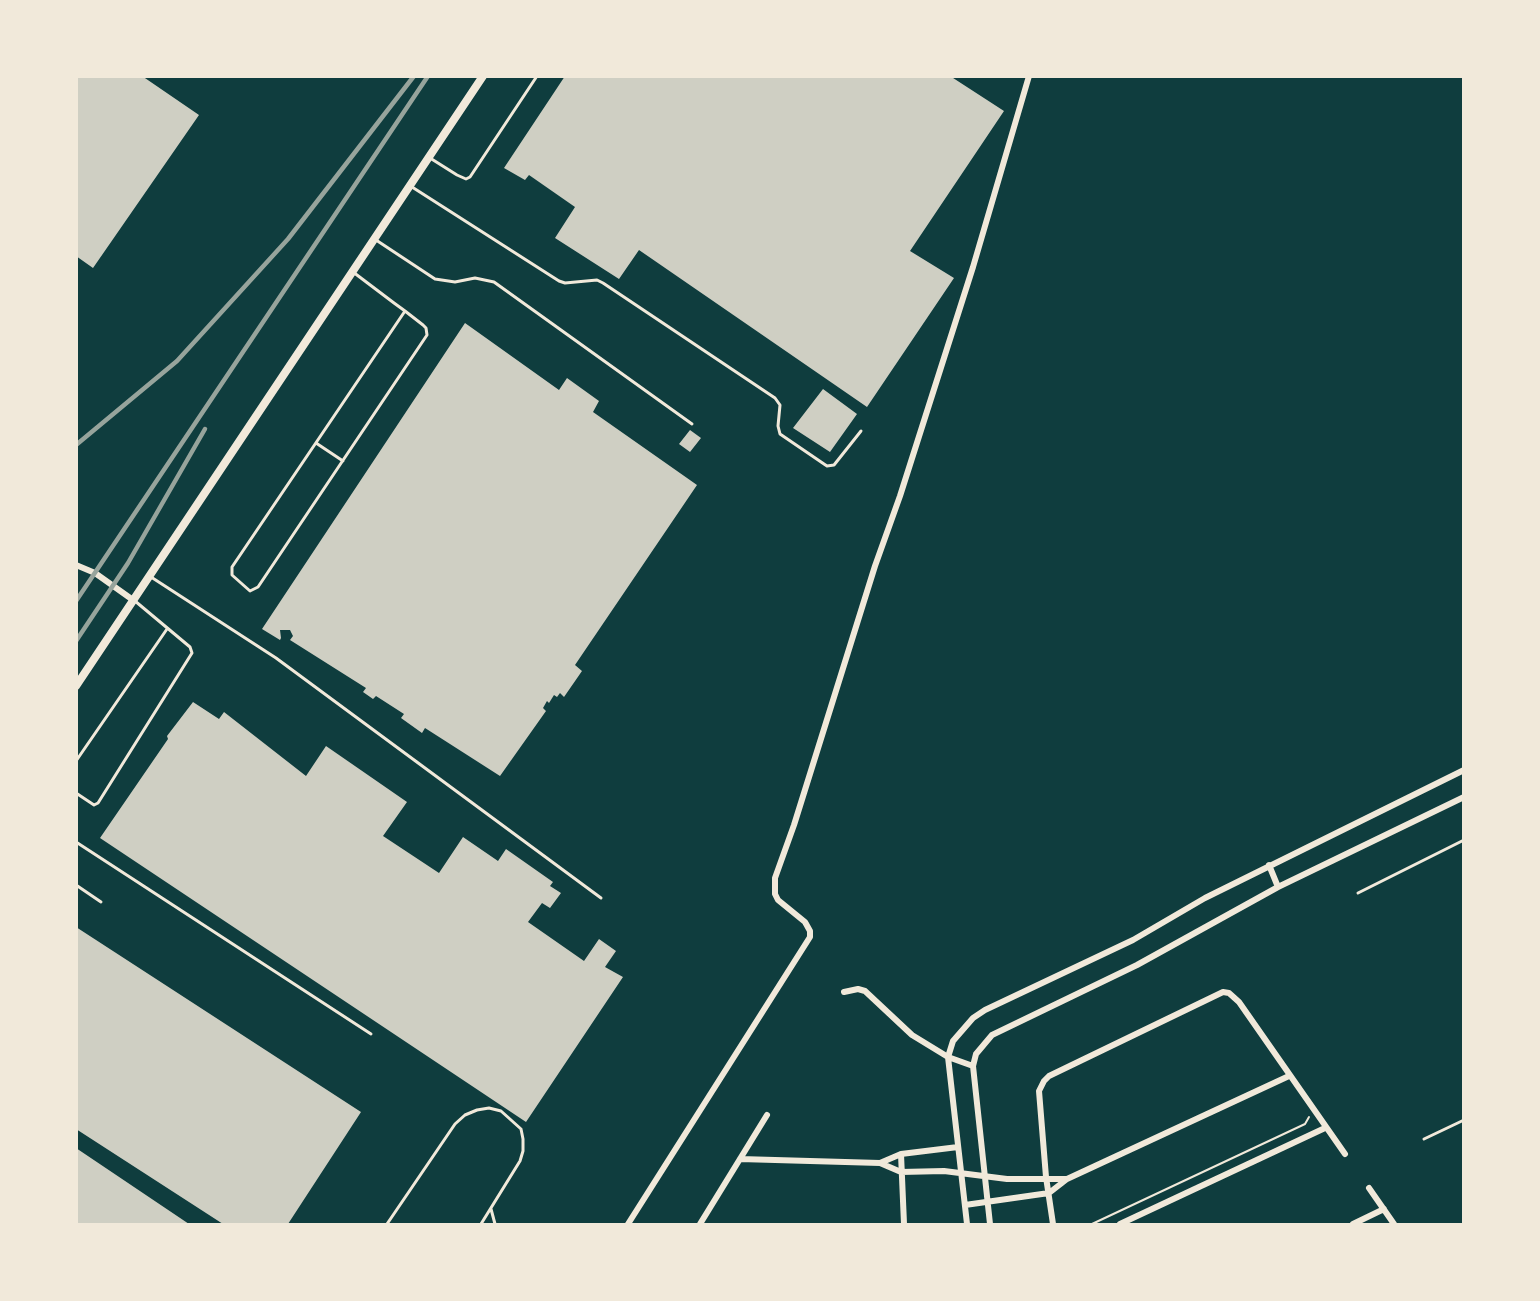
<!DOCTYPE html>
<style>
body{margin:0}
#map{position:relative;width:1540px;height:1301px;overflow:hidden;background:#0f3d3e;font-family:Spectral,serif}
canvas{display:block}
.frame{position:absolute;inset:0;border:78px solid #f1e9da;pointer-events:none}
</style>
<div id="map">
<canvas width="1540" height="1301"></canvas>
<div class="frame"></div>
</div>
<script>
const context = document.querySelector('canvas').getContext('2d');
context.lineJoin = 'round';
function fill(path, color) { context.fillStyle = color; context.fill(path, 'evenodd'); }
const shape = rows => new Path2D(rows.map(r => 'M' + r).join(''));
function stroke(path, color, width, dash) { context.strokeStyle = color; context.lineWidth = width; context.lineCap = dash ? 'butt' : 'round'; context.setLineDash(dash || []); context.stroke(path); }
fill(shape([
 [76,76,142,76,199,115,93,268,76,256],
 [565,76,950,76,1004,111,910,251,954,278,867,407,639,250,619,279,555,238,575,207,529,175,525,180,504,168],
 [465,323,559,390,567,378,599,401,593,412,697,485,575,665,582,671,564,697,560,693,557,697,554,695,549,703,547,701,543,708,546,711,500,776,425,728,422,733,401,718,404,714,376,696,373,699,363,692,366,688,290,640,293,636,290,630,280,630,281,638,280,640,262,629],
 [823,389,857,414,830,452,793,428],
 [690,430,701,438,690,452,679,444],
 [193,702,219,719,224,712,306,776,326,746,407,802,383,836,439,873,463,837,498,861,506,849,553,882,550,886,561,893,550,908,542,903,528,922,584,961,599,939,616,951,605,967,623,977,526,1122,100,838,168,739,167,736],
 [76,927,361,1112,288,1224,223,1224,76,1129],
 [76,1148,189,1224,76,1224]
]), '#cfcfc3');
stroke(shape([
 [1092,1224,1305,1124,1309,1117]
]), '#f1e9da', 2);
stroke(shape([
 [430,158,457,175,466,179,470,177,537,76],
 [412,187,559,281,565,283,597,280,603,283,775,398,780,405,778,426,780,434,824,464,827,466,834,465,861,431],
 [376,240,435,279,455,282,475,278,494,282,692,424],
 [353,272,394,303,405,311,423,325,426,328,427,335,258,587,250,591,232,575,232,567,405,311],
 [316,443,343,461],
 [151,577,276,658,601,898],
 [76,761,167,629],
 [76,793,94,805,98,803,192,653,190,647,135,601],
 [76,842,371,1034],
 [76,885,101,902],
 [1358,893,1464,840],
 [1424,1139,1464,1120],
 [491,1209,495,1224],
 [387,1224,455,1124,465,1115,477,1110,489,1108,501,1111,521,1129,523,1139,523,1151,520,1161,481,1224]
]), '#f1e9da', 3);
stroke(shape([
 [76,565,95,573,133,600],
 [1269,865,1278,887],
 [844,992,858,989,865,991,912,1035,948,1057,973,1066],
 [901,1154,904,1224],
 [740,1159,880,1163,901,1172,944,1171,1007,1179,1066,1179],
 [880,1163,901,1154,958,1147],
 [1369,1188,1394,1224],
 [965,1205,1049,1193,1067,1179,1289,1076],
 [628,1224,810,937,810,931,805,922,778,900,775,894,775,878,794,825,875,566,900,496,973,267,1029,76],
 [700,1224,767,1115],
 [967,1224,948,1057,953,1041,973,1018,985,1010,1133,940,1205,898,1464,770],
 [990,1224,973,1066,976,1054,992,1035,1137,965,1278,887,1464,797],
 [1053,1224,1046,1177,1039,1091,1044,1081,1049,1076,1223,992,1229,993,1239,1002,1345,1154],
 [1120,1224,1325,1128],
 [1353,1224,1384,1209]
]), '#f1e9da', 6);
stroke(shape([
 [76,686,483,76]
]), '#f1e9da', 8);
stroke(shape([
 [76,445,177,361,288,239,414,76],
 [76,601,428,76],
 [76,641,128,563,205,429]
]), '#97a49c', 4.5);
</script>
